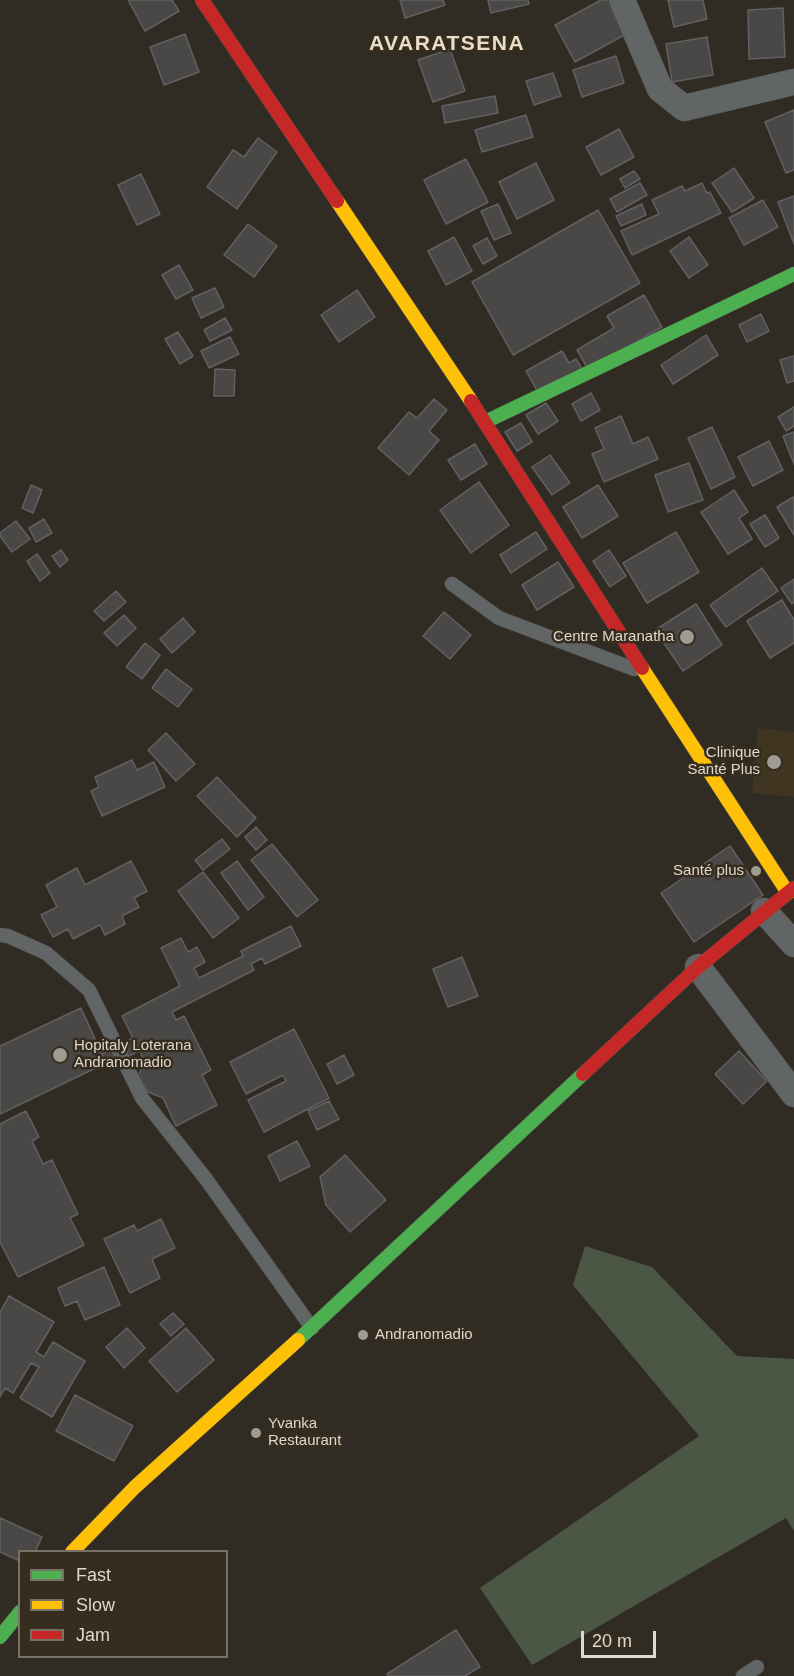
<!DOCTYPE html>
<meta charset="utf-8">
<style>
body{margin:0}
#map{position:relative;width:794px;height:1676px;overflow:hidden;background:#302c24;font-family:Arial,sans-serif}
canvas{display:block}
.legend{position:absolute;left:18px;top:1550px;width:210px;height:108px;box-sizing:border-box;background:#362d1e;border:2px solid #797165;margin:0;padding:8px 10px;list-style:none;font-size:18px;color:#ded8cf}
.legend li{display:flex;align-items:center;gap:12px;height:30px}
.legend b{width:30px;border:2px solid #797165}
.scale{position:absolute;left:581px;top:1631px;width:75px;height:27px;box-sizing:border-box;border:3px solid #ded8cf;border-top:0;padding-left:8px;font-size:18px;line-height:21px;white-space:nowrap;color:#ded8cf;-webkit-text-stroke:4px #362d1e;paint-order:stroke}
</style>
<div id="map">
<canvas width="794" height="1676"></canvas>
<ul class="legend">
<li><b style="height:8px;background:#4caf50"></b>Fast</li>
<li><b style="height:8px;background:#ffc107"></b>Slow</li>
<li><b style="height:8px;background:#c62828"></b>Jam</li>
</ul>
<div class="scale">20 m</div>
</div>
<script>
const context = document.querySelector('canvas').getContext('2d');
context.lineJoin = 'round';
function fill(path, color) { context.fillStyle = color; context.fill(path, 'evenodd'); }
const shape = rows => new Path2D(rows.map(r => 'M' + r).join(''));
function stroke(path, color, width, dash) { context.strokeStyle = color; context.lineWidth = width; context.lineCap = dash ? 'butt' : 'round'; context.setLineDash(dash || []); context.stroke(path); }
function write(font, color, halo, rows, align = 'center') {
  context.font = font + ' Arial,sans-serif'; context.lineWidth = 5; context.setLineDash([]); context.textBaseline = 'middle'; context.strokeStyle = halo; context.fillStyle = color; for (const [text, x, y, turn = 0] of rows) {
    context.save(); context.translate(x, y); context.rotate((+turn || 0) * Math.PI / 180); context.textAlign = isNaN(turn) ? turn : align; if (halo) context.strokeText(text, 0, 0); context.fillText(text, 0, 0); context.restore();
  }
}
fill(shape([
 [758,728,794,732,794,797,752,793]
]), '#403521');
fill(shape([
 [585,1246,652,1267,737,1356,794,1359,794,1531,786,1518,532,1665,480,1588,699,1436,573,1285]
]), '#4b5645');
const building = shape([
 [128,0,172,0,179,11,145,31,128,0],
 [400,0,443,0,445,5,405,18,400,0],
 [488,0,528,0,529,4,491,13,488,0],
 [601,0,610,0,628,33,575,62,555,25,601,0],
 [668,0,703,0,707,19,674,27,668,0],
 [783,8,785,57,749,59,748,10,783,8],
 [185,34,199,72,164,85,150,47,185,34],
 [707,37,713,75,672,82,666,44,707,37],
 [450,49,465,91,433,102,418,60,450,49],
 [616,56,624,83,582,97,573,70,616,56],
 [553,73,561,96,534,105,526,81,553,73],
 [495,96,498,113,445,123,442,106,495,96],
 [794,110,794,170,786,173,765,122,794,110],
 [526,115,533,137,482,152,475,130,526,115],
 [619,129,634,157,601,175,586,147,619,129],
 [258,138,277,152,237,209,207,187,233,150,244,157,258,138],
 [466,159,488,202,446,224,424,180,466,159],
 [536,163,554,200,517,219,499,182,536,163],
 [734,168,754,198,732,212,712,183,734,168],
 [634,171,640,179,625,188,620,179,634,171],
 [141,174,160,214,137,225,118,185,141,174],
 [640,183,647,195,617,212,610,199,640,183],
 [702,183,707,193,710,192,721,213,632,255,621,231,659,214,652,200,682,186,685,191,702,183],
 [794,196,794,244,778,202,794,196],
 [763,200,778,227,744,245,729,218,763,200],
 [498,204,511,233,494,240,481,211,498,204],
 [642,204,646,215,621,226,616,216,642,204],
 [598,210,640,283,513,355,472,282,598,210],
 [248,224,277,246,254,277,224,255,248,224],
 [454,237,472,271,446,285,428,251,454,237],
 [689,237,708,265,689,278,670,251,689,237],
 [487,238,497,256,483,264,473,246,487,238],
 [179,265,193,290,176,299,162,275,179,265],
 [215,288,224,307,201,318,192,298,215,288],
 [357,290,375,317,339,342,321,315,357,290],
 [644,295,662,327,588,369,577,350,614,328,607,316,644,295],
 [761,314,769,331,747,342,739,325,761,314],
 [225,318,232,330,210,341,204,330,225,318],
 [178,332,193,356,180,364,165,339,178,332],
 [706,335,718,355,673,384,661,365,706,335],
 [230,337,239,354,209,368,201,351,230,337],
 [562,351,569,363,576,359,582,369,539,394,526,371,562,351],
 [794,356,794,381,787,383,780,360,794,356],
 [215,369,235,370,234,396,214,396,215,369],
 [591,393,600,410,581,421,572,404,591,393],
 [434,399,447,410,429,431,439,440,409,475,378,448,409,412,417,418,434,399],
 [546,403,558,421,538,434,526,415,546,403],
 [794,407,794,426,786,431,778,417,794,407],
 [621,416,633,444,648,437,658,459,604,482,592,454,604,449,595,428,621,416],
 [521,423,532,442,517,451,505,432,521,423],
 [712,427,735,477,711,489,688,438,712,427],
 [794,432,794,464,783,436,794,432],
 [769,441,783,470,753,486,738,457,769,441],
 [475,444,487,464,461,480,448,460,475,444],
 [550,455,570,483,552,495,532,467,550,455],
 [689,463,703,500,668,512,655,475,689,463],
 [479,482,509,525,471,553,440,510,479,482],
 [31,485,42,490,33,513,22,508,31,485],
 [598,485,618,516,582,538,563,507,598,485],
 [734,490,748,512,739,518,752,539,728,554,701,512,734,490],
 [793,497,794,498,794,535,777,507,793,497],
 [765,515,779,538,765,547,750,524,765,515],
 [44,519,52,533,36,542,29,528,44,519],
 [16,521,30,539,12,552,0,536,0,533,16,521],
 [536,532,547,549,511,573,500,555,536,532],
 [676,532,699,572,647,603,623,563,676,532],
 [61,550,68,560,60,567,52,556,61,550],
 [609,550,626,576,610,587,593,561,609,550],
 [37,554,50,573,40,581,27,561,37,554],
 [558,562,574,587,537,610,522,585,558,562],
 [762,568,778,591,726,627,710,605,762,568],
 [794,579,794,602,792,604,781,588,794,579],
 [116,591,126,602,104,621,94,611,116,591],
 [782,600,794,620,794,643,770,658,747,621,782,600],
 [696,604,722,645,683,671,655,630,696,604],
 [444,612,471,635,450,659,423,636,444,612],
 [124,615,136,628,117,646,104,633,124,615],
 [183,618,195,632,172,653,160,639,183,618],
 [145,643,160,655,142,679,126,667,145,643],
 [166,669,192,689,178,707,152,688,166,669],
 [166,733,195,764,176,781,148,750,166,733],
 [132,760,137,770,154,762,165,787,102,816,91,791,99,787,95,777,132,760],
 [217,777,256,818,237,837,197,796,217,777],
 [256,827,267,840,256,850,245,837,256,827],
 [222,839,230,849,203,870,195,860,222,839],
 [272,844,318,900,297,917,251,860,272,844],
 [730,846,763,895,694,942,661,893,730,846],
 [131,861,147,891,134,898,139,907,122,916,125,924,105,935,100,925,73,939,68,929,53,937,41,915,57,907,46,885,77,868,85,885,131,861],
 [237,861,264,897,248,910,221,873,237,861],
 [203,872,239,918,213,938,178,891,203,872],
 [291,926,301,946,265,964,262,958,251,964,254,970,172,1012,176,1020,184,1016,211,1070,202,1075,217,1105,176,1126,163,1098,148,1092,138,1076,145,1062,122,1016,180,986,161,948,181,938,188,952,197,947,205,962,194,968,199,978,243,956,241,951,291,926],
 [462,957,478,996,448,1007,433,969,462,957],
 [81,1008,106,1063,0,1114,0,1046,81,1008],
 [294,1029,329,1098,264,1132,248,1100,286,1081,283,1075,246,1094,230,1062,294,1029],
 [133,1038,139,1051,108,1066,102,1054,133,1038],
 [739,1051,767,1081,743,1104,715,1074,739,1051],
 [344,1055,354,1075,337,1084,327,1064,344,1055],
 [329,1101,339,1119,317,1130,308,1111,329,1101],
 [26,1111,39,1137,32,1141,43,1164,52,1160,78,1214,70,1218,84,1245,18,1277,0,1242,0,1124,26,1111],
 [297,1141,310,1166,280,1181,268,1156,297,1141],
 [345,1155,386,1200,350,1232,326,1205,320,1177,345,1155],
 [161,1219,175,1248,152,1259,160,1278,130,1293,104,1239,134,1225,137,1231,161,1219],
 [104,1267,120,1305,85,1320,77,1301,65,1306,58,1288,104,1267],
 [9,1296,54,1322,36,1352,44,1357,53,1342,85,1361,52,1417,20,1398,39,1367,31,1363,13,1393,5,1388,0,1397,0,1312,9,1296],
 [173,1313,184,1324,171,1336,160,1324,173,1313],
 [127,1328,145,1348,124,1368,106,1347,127,1328],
 [186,1328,214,1360,177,1392,149,1361,186,1328],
 [75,1395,133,1426,114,1461,56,1431,75,1395],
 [0,1518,42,1537,35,1552,20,1552,20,1561,0,1552,0,1518],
 [456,1630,480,1667,465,1676,388,1676,387,1674,456,1630]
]);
fill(building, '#4a4847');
stroke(building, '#626060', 1.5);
const lane = shape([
 [452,584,499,618,634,669],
 [0,935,8,936,46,953,89,990,142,1098,206,1179,312,1328],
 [743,1676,757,1667]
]);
const street = shape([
 [622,0,660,89,684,108,794,82],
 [764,911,794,944],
 [698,967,794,1094]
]);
const fast = shape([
 [485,422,794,274],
 [298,1340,583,1074],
 [0,1637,20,1612]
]);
const slow = shape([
 [337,201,471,401],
 [642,668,788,893],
 [72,1552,135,1487,298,1340]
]);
const jam = shape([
 [202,0,337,201],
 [471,401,642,668],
 [583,1074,698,967,794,888]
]);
stroke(lane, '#4b4740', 15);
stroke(street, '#4b4740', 27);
stroke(fast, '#4b4740', 15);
stroke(slow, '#4b4740', 15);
stroke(jam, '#4b4740', 15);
stroke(lane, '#626565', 14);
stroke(street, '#626565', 26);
stroke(fast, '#4caf50', 14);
stroke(slow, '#ffc107', 14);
stroke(jam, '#c62828', 14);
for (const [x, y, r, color] of [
 [687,637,8,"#a19c93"],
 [774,762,8,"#a19c93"],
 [756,871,6,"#a19c93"],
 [60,1055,8,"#a19c93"],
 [363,1335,6,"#a19c93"],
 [256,1433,6,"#a19c93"]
]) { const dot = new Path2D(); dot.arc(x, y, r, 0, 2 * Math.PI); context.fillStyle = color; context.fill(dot); stroke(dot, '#362d1e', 2); }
write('15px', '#ded8cf', '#362d1e', [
 ["Centre Maranatha",674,637],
 ["Clinique",760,753],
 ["Santé Plus",760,770],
 ["Santé plus",744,871],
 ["Hopitaly Loterana",74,1046,"left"],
 ["Andranomadio",74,1063,"left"],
 ["Andranomadio",375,1335,"left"],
 ["Yvanka",268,1424,"left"],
 ["Restaurant",268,1441,"left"]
], 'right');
context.letterSpacing = '1.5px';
write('bold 21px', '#eadecb', '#362d1e', [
 ["AVARATSENA",447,44]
]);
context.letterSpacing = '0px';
</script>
